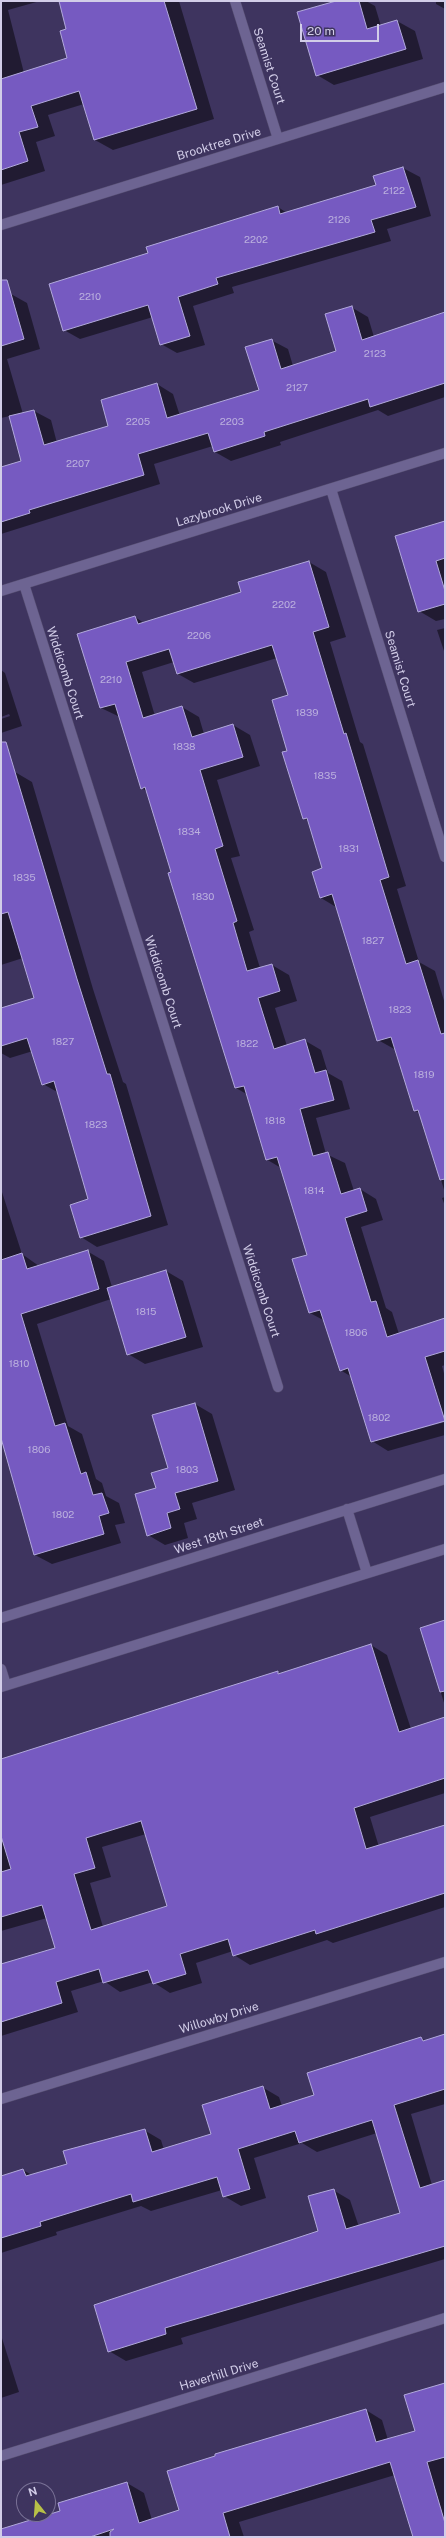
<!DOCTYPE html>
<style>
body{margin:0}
#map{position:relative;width:446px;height:2538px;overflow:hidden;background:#3e345f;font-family:"Public Sans",sans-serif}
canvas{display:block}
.frame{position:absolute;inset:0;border:2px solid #d2cde8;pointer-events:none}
.north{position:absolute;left:16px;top:2482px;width:40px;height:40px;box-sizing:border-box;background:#3e345f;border:1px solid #797196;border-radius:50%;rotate:343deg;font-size:11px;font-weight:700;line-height:16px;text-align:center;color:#d2cde8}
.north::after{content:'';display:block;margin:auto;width:14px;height:18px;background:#b8c147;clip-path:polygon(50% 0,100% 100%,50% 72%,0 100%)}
.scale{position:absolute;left:300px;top:24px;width:79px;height:18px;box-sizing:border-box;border:2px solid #d2cde8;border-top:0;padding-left:5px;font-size:12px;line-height:14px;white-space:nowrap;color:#d2cde8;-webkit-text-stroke:3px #3e345f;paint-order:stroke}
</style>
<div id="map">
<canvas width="446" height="2538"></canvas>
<div class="frame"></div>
<div class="north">N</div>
<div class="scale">20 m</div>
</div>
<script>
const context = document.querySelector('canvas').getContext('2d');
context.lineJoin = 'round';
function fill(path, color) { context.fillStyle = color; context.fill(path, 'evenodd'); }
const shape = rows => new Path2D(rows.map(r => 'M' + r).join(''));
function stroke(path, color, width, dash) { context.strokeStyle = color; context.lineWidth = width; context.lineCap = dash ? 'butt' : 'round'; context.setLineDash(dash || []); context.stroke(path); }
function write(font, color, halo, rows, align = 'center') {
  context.font = font + ' "Public Sans",sans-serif'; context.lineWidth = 3.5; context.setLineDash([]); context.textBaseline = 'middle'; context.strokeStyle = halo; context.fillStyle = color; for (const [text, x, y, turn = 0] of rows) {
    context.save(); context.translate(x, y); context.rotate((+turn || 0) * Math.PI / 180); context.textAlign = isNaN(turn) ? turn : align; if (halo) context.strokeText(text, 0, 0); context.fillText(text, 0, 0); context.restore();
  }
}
fill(shape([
 [1,1,40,1,8,10,24,73,68,59,68,30,60,1,179,1,214,119,113,150,95,140,84,104,48,115,55,136,36,142,45,171,1,185],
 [340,1,366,1,375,6,381,26,397,21,415,31,423,59,334,85,317,75],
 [436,1,445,1,445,9,436,4],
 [403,168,420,177,431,216,387,229,391,241,232,287,234,293,193,306,205,345,177,353,161,344,153,317,80,339,64,330,149,254,278,207,287,213,377,186,374,177],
 [11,294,27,303,40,349,7,359,23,414,34,411,51,420,57,443,110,426,157,384,173,394,180,416,260,390,271,340,288,349,293,366,337,352,351,307,368,317,374,337,445,314,445,397,388,416,378,410,280,442,281,445,231,461,215,452,213,446,154,464,160,484,1,534,1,468,22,462,10,416,1,418,1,296],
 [445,522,445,619,436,621,419,611],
 [309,562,326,572,346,637,330,642,360,742,363,744,406,886,397,889,419,962,435,971,445,1004,445,1193,421,1114,414,1110,396,1050,378,1040,336,907,321,898,323,869,309,821,303,818,289,752,289,696,277,658,194,683,178,674,174,662,142,672,155,716,182,707,199,717,204,734,233,725,250,735,260,766,217,780,240,856,231,858,254,930,249,932,260,968,272,965,289,975,297,1001,275,1008,287,1046,304,1040,321,1050,328,1073,342,1081,350,1109,316,1118,326,1154,345,1163,354,1191,360,1189,376,1199,383,1220,361,1227,386,1308,392,1312,399,1334,445,1318,445,1365,442,1366,445,1377,445,1420,383,1437,383,1439,445,1422,445,1435,388,1451,372,1441,352,1377,340,1370,325,1321,310,1313,308,1256,281,1168,266,1159,248,1095,236,1088,169,874,172,873,147,792,142,788,120,717,101,708,79,635,135,617,144,623,242,593],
 [445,628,445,654,437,630],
 [1,670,5,673,22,726,1,733,1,719,10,716,9,714,1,717],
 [15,772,32,782,93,989,123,1082,126,1084,168,1225,97,1247,81,1237,89,1199,59,1093,43,1084,33,1051,10,1058,1,1053,1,1009,35,998,23,958,1,965,1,776],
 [1,1189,22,1254,39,1266,87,1251,104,1261,112,1287,166,1271,183,1281,203,1347,145,1364,128,1354,111,1299,37,1324,68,1426,82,1434,96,1479,102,1483,106,1496,119,1503,125,1523,115,1525,121,1543,52,1564,35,1555,1,1434],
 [445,1197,445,1206,442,1198],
 [195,1404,212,1414,235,1490,192,1503,197,1519,184,1523,188,1538,165,1545,148,1535,157,1488,169,1469],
 [445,1621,445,1706,421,1628],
 [371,1645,387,1655,411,1729,445,1718,445,1793,370,1817,379,1847,445,1827,445,1907,333,1943,327,1940,250,1965,234,1955,233,1951,196,1963,202,1983,170,1993,153,1982,120,1992,104,1981,71,1991,78,2012,1,2036,1,1965,56,1948,47,1918,1,1931,1,1761,277,1672,280,1674],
 [146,1834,168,1907,103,1927,90,1883,111,1877,102,1847],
 [445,2035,445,2104,411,2114,432,2185,445,2181,445,2259,181,2338,183,2344,126,2361,109,2351,320,2232,333,2190,350,2200,359,2227,401,2213,377,2133,317,2152,302,2143,254,2158,266,2198,241,2206,224,2196,222,2190,151,2211,141,2206,56,2232,57,2235,1,2253,1,2177,23,2170,32,2175,68,2164,64,2151,144,2130,161,2140,164,2150,213,2135,262,2087,279,2097,282,2106,315,2096,421,2038,426,2041],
 [1,2335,19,2392,1,2398],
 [445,2384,445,2537,414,2537,395,2475,239,2522,244,2537,164,2537,181,2511,366,2410,382,2420,388,2440,416,2431],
 [127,2483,144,2493,157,2537,1,2537,1,2530,61,2511]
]), '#0007');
const building = shape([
 [59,1,164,1,197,109,94,140,79,91,31,106,38,127,19,132,28,161,1,170,1,79,67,58,60,31,66,29,59,1],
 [336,1,359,1,367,29,397,20,406,49,316,76,297,12,336,1],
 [403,167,416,207,371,220,375,232,216,278,218,284,178,297,190,336,160,345,148,305,63,331,49,284,148,253,146,247,278,206,280,214,376,185,373,176,403,167],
 [1,280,7,280,24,339,1,346,1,280],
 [352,306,362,340,445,312,445,383,370,407,368,399,264,432,265,436,214,452,208,433,138,454,144,475,29,510,30,513,1,522,1,467,21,461,9,416,34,410,44,445,108,426,101,400,157,383,167,418,259,390,245,347,272,339,281,369,336,351,325,314,352,306],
 [445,521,445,558,436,561,445,591,445,604,418,612,395,536,445,521],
 [309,561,329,627,313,632,344,734,346,733,389,877,380,880,406,964,418,960,441,1034,445,1033,445,1179,440,1180,418,1110,414,1111,391,1037,377,1041,332,894,320,898,312,872,322,868,307,818,303,819,282,752,287,751,272,700,288,695,272,645,177,674,169,649,126,662,143,718,182,706,192,737,233,724,243,757,200,770,223,846,215,849,237,921,233,923,247,971,272,964,280,991,258,998,274,1049,305,1039,315,1073,326,1070,334,1100,300,1109,313,1156,328,1152,341,1194,360,1188,367,1211,345,1218,371,1302,376,1301,387,1337,445,1318,445,1351,425,1357,445,1421,371,1442,348,1368,340,1371,320,1310,309,1313,292,1259,307,1255,277,1157,266,1160,244,1086,235,1088,168,873,171,872,145,787,141,789,115,704,100,708,77,634,135,616,138,624,241,592,238,582,309,561],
 [1,742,6,742,77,979,107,1074,110,1074,151,1216,80,1238,70,1205,88,1199,54,1081,42,1085,27,1038,1,1046,1,1008,34,998,8,912,1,914,1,742],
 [88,1250,99,1289,21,1314,55,1426,65,1423,81,1474,86,1472,93,1495,102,1493,109,1513,99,1516,104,1534,34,1555,1,1438,1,1260,22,1253,27,1269,88,1250],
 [166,1270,186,1337,127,1355,107,1288,166,1270],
 [195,1403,218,1481,175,1493,180,1509,167,1513,171,1528,147,1536,135,1494,156,1488,151,1473,168,1468,152,1415,195,1403],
 [445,1620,445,1691,440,1692,420,1628,445,1620],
 [371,1644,399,1732,445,1717,445,1778,354,1808,366,1849,445,1825,445,1893,316,1934,315,1930,233,1956,228,1939,180,1954,186,1974,153,1984,148,1970,103,1983,99,1969,56,1982,62,2003,1,2022,1,1964,55,1948,42,1905,1,1917,1,1872,11,1869,1,1836,1,1759,199,1696,278,1671,278,1674,371,1644],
 [141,1821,167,1906,91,1930,74,1874,95,1868,86,1838,141,1821],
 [445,2034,445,2089,394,2105,420,2188,445,2180,445,2246,165,2328,166,2334,108,2352,94,2305,318,2231,308,2196,334,2189,346,2229,400,2213,372,2120,299,2143,295,2131,238,2149,250,2189,223,2197,217,2177,133,2202,131,2194,40,2222,41,2226,1,2238,1,2176,23,2169,26,2176,67,2164,63,2151,145,2129,152,2152,211,2134,202,2105,263,2086,270,2109,314,2095,307,2073,421,2037,423,2041,445,2034],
 [445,2383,445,2457,427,2462,445,2523,445,2537,413,2537,390,2462,223,2513,230,2537,110,2537,110,2532,114,2529,90,2537,1,2537,1,2529,60,2511,58,2503,127,2482,139,2523,179,2510,167,2471,215,2456,215,2454,366,2409,376,2442,415,2431,404,2395,445,2383]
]);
fill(building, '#765ac1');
stroke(building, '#b2a9dc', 1);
const street = shape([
 [235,1,278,139],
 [1,225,445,87],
 [331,489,445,857],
 [24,584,278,1387],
 [1,591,445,453],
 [1,1669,6,1685],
 [1,2099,445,1962],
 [1,2456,445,2318]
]);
const secondary = shape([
 [347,1509,367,1573],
 [1,1618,445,1479],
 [1,1687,445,1549]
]);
stroke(street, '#554d70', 11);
stroke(secondary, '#554d70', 11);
stroke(street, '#6d6492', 10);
stroke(secondary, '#6d6492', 10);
write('10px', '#bbb0de', null, [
 ["2122",394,191],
 ["2126",339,220],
 ["2202",256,240],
 ["2210",90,297],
 ["2123",375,354],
 ["2127",297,388],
 ["2205",138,422],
 ["2203",232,422],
 ["2207",78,464],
 ["2202",284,605],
 ["2206",199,636],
 ["2210",111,680],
 ["1839",307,713],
 ["1838",184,747],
 ["1835",325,776],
 ["1834",189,832],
 ["1831",349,849],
 ["1835",24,878],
 ["1830",203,897],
 ["1827",373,941],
 ["1823",400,1010],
 ["1827",63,1042],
 ["1822",247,1044],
 ["1819",424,1075],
 ["1818",275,1121],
 ["1823",96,1125],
 ["1814",314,1191],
 ["1815",146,1312],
 ["1806",356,1333],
 ["1810",19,1364],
 ["1802",379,1418],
 ["1806",39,1450],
 ["1803",187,1470],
 ["1802",63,1515]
]);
write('12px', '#d2cde8', '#3e345f', [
 ["Seamist Court",269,66,72],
 ["Brooktree Drive",219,144,-17],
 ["Lazybrook Drive",219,510,-17],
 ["Seamist Court",400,669,73],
 ["Widdicomb Court",65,673,72],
 ["Widdicomb Court",163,982,72],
 ["Widdicomb Court",261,1291,72],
 ["West 18th Street",219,1536,-18],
 ["Willowby Drive",219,2018,-17],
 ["Haverhill Drive",219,2375,-17]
]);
</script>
